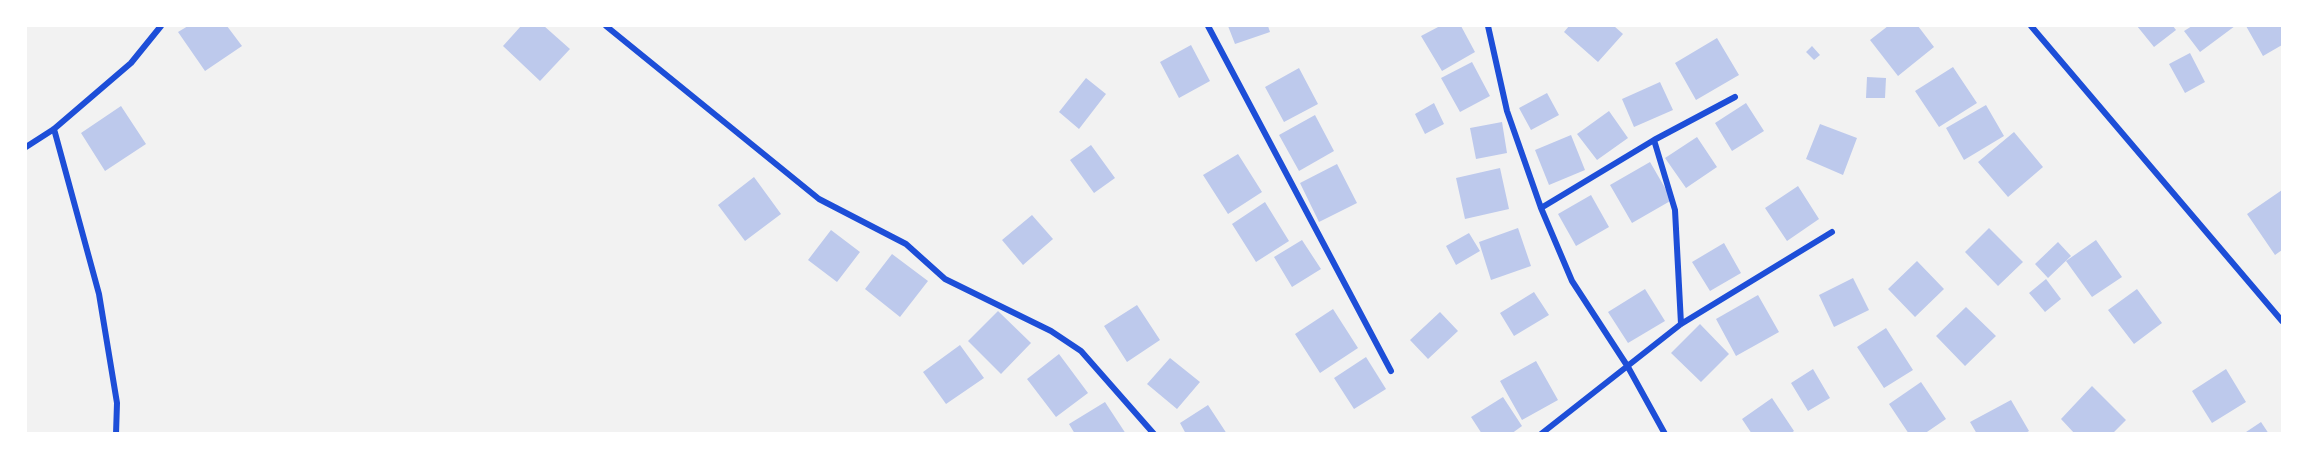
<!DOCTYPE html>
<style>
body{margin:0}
#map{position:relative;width:2308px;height:459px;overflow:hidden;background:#f2f2f2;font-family:"Space Grotesk",sans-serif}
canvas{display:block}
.frame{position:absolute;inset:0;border:27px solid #fff;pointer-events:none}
</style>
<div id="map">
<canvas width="2308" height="459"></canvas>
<div class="frame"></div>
</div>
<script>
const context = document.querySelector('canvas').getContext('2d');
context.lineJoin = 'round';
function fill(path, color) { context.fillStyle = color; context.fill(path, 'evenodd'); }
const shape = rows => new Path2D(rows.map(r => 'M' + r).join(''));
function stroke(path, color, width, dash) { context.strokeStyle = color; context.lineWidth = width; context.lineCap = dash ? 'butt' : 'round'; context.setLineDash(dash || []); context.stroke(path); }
fill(shape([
 [188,26,227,26,242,46,205,71,178,32],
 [521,26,544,26,570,49,540,81,503,46],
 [1228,26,1268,26,1270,32,1235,44],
 [1440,26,1461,26,1475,52,1442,71,1421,36],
 [1569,26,1614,26,1623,34,1598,62,1564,32],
 [1888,26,1918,26,1934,47,1898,76,1870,40],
 [2137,26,2173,26,2176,30,2154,47],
 [2192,26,2235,26,2200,52,2184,31],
 [2246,26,2282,26,2282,45,2263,56],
 [1717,38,1739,75,1696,100,1675,63],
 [1191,45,1210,81,1179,98,1160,62],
 [1812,46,1820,55,1814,60,1806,52],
 [2190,53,2205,82,2185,93,2169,64],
 [1472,62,1490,96,1460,112,1441,78],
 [1953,67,1977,103,1939,127,1915,91],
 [1299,68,1318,104,1284,122,1265,87],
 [1867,77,1886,78,1885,98,1866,98],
 [1086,78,1106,94,1079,129,1059,112],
 [1660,82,1673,110,1634,127,1622,99],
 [1547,93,1559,115,1531,130,1519,108],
 [1434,103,1444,124,1425,134,1415,114],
 [1746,103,1764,131,1732,151,1715,123],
 [1986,105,2004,136,1964,160,1946,128],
 [121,106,146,144,105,171,81,133],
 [1609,111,1628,138,1597,160,1577,134],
 [1315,115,1334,151,1299,171,1279,135],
 [1502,122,1507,153,1476,159,1470,128],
 [1820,124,1857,138,1843,175,1806,159],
 [2014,132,2043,167,2008,197,1978,162],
 [1571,135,1585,170,1549,185,1535,150],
 [1697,137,1717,167,1686,188,1665,158],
 [1091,145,1115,178,1094,193,1070,160],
 [1238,154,1262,192,1228,214,1203,175],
 [1650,162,1672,200,1632,223,1610,185],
 [1337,164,1357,203,1319,222,1300,183],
 [1500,168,1509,209,1465,219,1456,178],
 [754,177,781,214,745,241,718,205],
 [1798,186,1819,219,1787,241,1765,208],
 [2282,190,2282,250,2275,255,2247,214],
 [1591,195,1609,227,1576,246,1558,214],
 [1265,202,1289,241,1256,262,1232,224],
 [1032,215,1053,239,1023,265,1002,240],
 [1518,228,1531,266,1491,280,1479,242],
 [1989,228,2023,262,1998,286,1965,252],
 [831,230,860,252,837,282,808,260],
 [1469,233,1480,251,1456,265,1446,246],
 [1302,240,1321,269,1292,287,1274,257],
 [2096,240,2122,277,2092,297,2066,261],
 [2058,242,2071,256,2048,278,2035,264],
 [1724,243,1741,273,1710,291,1692,262],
 [892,254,928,281,900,317,865,289],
 [1917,261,1944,289,1915,317,1888,289],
 [1853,278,1869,310,1834,327,1819,295],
 [2046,279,2061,299,2045,312,2029,293],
 [1645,289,1665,321,1628,343,1608,312],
 [2137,289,2162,323,2134,344,2108,310],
 [1534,292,1549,315,1514,336,1500,313],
 [1758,295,1779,332,1736,356,1716,319],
 [1137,305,1160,340,1127,362,1104,326],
 [1966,307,1996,336,1965,366,1936,336],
 [1333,309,1358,348,1320,373,1295,334],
 [998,311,1031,343,1001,374,968,341],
 [1440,312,1458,331,1428,359,1410,340],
 [1700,324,1729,354,1701,382,1671,353],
 [1886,328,1913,370,1884,388,1857,347],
 [960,345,984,378,946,404,923,372],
 [1059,354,1088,393,1056,417,1027,379],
 [1366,357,1386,389,1354,409,1334,378],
 [1170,358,1200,382,1177,409,1147,384],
 [1536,361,1558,400,1522,420,1500,381],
 [1813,369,1830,398,1808,411,1791,383],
 [2226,369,2246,402,2212,423,2192,391],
 [1921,382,1946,419,1924,434,1909,434,1889,404],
 [2092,386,2126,420,2112,434,2075,434,2061,419],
 [1503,397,1522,426,1511,434,1482,434,1471,417],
 [1772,398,1794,431,1790,434,1752,434,1742,419],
 [2011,400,2029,431,2024,434,1977,434,1970,422],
 [1105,402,1126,434,1075,434,1069,424],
 [1208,405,1227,434,1186,434,1180,423],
 [2261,422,2269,434,2243,434]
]), '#bdc9ec');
stroke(shape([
 [606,26,819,199,906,244,945,279,1051,331,1081,351,1154,434],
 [1208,26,1391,371],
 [1488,26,1507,111,1541,208,1572,281,1628,367,1665,434],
 [2031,26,2282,321],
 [54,129,99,294,117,403,116,434],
 [1654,140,1675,210,1681,324],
 [26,147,54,129,131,63,161,26],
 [1541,208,1654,140,1735,97],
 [1541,434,1681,324,1832,232]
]), '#1d4ed8', 6);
</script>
